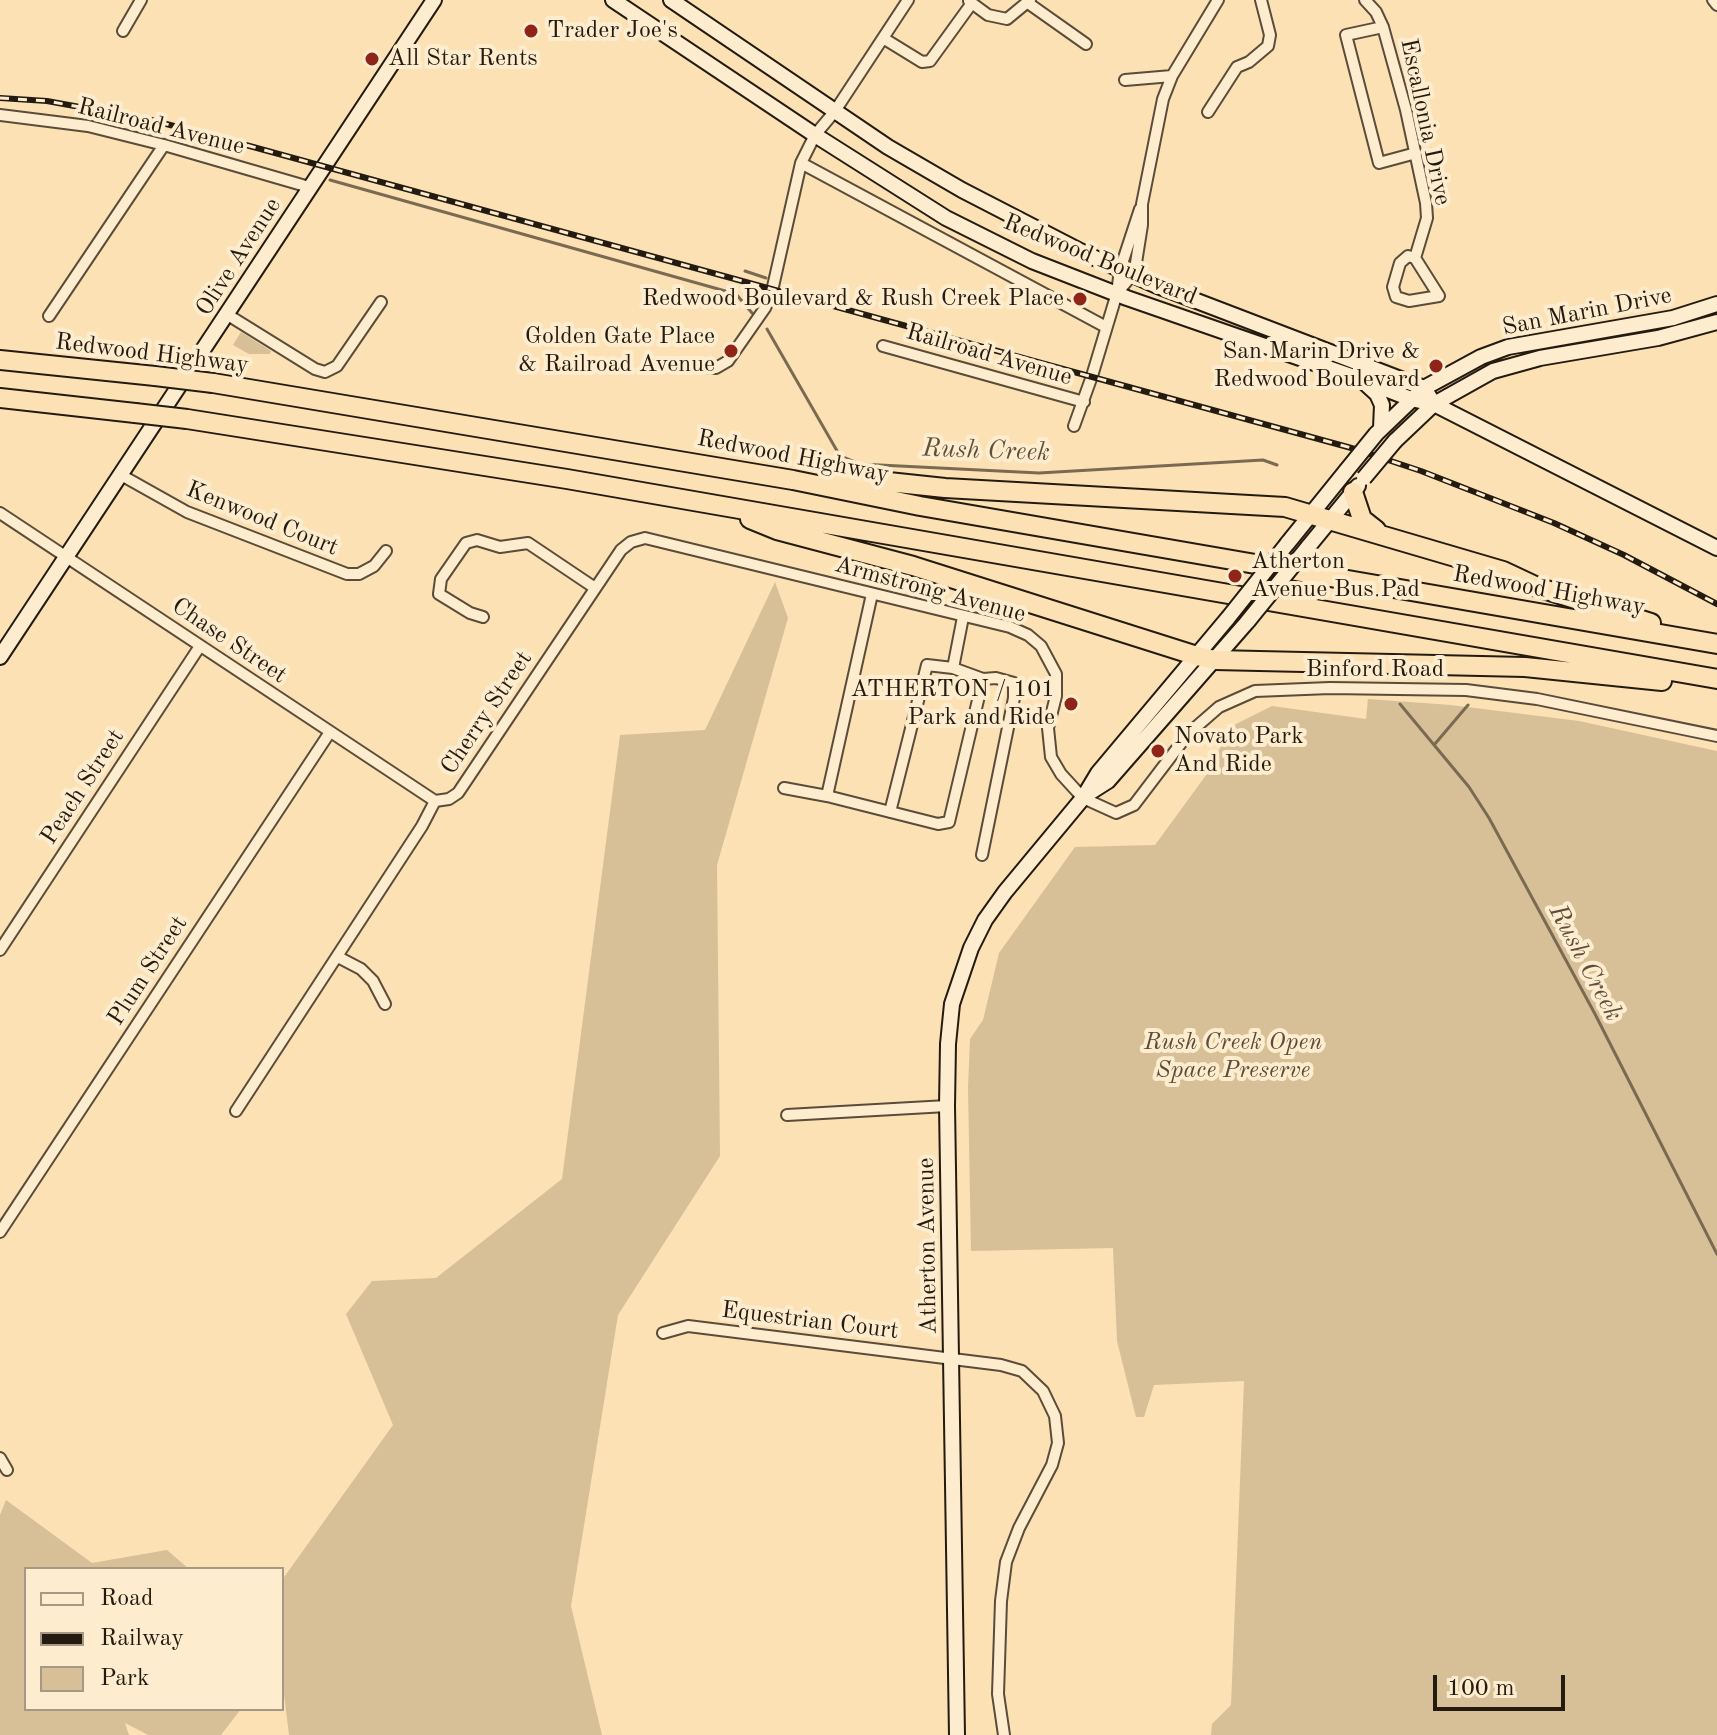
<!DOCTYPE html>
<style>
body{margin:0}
#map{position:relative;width:1717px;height:1735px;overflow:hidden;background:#fce1b4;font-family:"Old Standard TT",serif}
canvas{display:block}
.legend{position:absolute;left:24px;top:1567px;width:260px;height:144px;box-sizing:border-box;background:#fdecce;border:2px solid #a69882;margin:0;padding:10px 14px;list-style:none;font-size:24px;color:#241b10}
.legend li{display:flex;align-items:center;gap:16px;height:40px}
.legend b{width:40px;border:2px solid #a69882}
.scale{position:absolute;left:1433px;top:1675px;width:132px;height:36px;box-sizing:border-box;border:4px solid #241b10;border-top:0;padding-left:10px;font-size:24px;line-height:28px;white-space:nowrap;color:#241b10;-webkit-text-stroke:6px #fdecce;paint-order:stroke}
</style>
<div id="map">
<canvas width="1717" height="1735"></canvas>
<ul class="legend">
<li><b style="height:10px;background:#fdecce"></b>Road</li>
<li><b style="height:10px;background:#241b10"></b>Railway</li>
<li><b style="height:22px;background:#d7bf98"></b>Park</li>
</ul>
<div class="scale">100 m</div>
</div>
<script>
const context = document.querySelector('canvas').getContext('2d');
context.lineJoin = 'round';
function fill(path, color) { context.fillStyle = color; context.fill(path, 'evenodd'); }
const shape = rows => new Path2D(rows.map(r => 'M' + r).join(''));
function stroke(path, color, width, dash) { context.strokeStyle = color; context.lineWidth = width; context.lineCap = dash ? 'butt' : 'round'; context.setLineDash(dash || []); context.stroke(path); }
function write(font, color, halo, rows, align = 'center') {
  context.font = font + ' "Old Standard TT",serif'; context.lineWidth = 8; context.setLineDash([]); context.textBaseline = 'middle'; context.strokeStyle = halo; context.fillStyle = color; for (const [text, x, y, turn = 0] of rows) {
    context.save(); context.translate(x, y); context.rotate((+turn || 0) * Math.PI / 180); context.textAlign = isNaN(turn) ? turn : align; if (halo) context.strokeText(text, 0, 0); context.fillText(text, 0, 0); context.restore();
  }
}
fill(shape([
 [241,332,271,351,270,354,249,354,233,345],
 [775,582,788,618,717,865,720,1156,618,1315,571,1606,602,1735,289,1735,282,1678,282,1580,393,1425,346,1314,372,1281,436,1278,562,1179,620,735,705,730],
 [1368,699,1451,705,1579,721,1717,751,1717,1735,1211,1735,1212,1724,1231,1705,1244,1381,1154,1385,1144,1417,1136,1417,1117,1341,1113,1248,971,1251,968,1088,970,1039,983,1020,999,953,1075,847,1155,845,1212,767,1228,728,1272,706,1366,719],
 [6,1500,92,1563,167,1550,189,1569,26,1569,26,1709,241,1709,221,1735,148,1735,125,1723,129,1735,0,1735,0,1515]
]), '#d7bf98');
stroke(shape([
 [330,180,736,294,752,313],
 [745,271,766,278],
 [767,329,840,456,860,464,1039,473,1263,460,1277,465],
 [1400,704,1469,787,1489,818,1595,1014,1717,1254],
 [1434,745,1468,705]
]), '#7a6a51', 3);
const street = shape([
 [1365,0,1376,12,1383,27,1406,110,1426,203,1427,218,1415,258,1439,296,1409,301,1396,297,1393,287,1400,263,1408,256,1415,258],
 [1713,0,1717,5],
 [969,1,988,15,1007,19,1030,0],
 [1028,3,1086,44],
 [1383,27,1346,35,1379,163,1416,153],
 [123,31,141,0],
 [883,38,922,62,930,61,972,3],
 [1125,80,1172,76],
 [1208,112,1237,67,1249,62,1268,46,1270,35,1261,0],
 [0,115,88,126,164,145,309,187],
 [801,163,1106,327],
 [1117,293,1132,275,1136,263,1142,225,1142,204,1163,99,1172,76,1218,0],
 [228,315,315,369,325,372,337,366,381,302],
 [49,316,164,145],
 [883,346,1084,402],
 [705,367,716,368,728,361,765,308,772,291,801,163,815,135,835,111,908,0],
 [1074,426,1092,376,1117,293,1120,270,1140,209],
 [121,475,187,512,347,574,359,574,374,566,386,551],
 [0,513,435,801],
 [483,617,470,613,439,594,441,579,466,543,477,540,500,547,528,543,595,588],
 [953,668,963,617],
 [784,788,827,796,938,824,949,822,983,679,953,668,927,665,890,812],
 [827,796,872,594],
 [982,855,1014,698,1014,683,996,678,983,679],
 [0,950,200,646],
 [338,957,361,969,373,981,385,1004],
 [236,1111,422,826,435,801,449,799,458,793,621,550,631,542,645,538,1010,627,1028,635,1041,646,1056,674,1056,696,1048,728,1051,757,1061,774,1083,798,1116,813,1134,805,1188,734,1219,707,1255,691,1330,688,1466,690,1537,699,1717,736],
 [787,1115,947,1106],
 [0,1232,330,732],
 [663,1333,688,1326,1001,1365,1022,1371,1043,1391,1055,1416,1058,1443,1052,1465,1019,1528,1006,1562,1001,1601,998,1694,1004,1735],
 [0,1458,7,1470]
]);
const secondary = shape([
 [613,0,815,135,946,218,1032,261,1127,298,1360,379,1411,399,1434,404,1717,548],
 [671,0,888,147,962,190,1088,255,1155,285,1424,388,1434,404],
 [1365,383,1377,394,1382,405,1381,428],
 [1376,434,1424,388,1481,357,1508,347,1673,318,1717,304],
 [1395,441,1434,404,1493,371,1540,358,1658,338,1717,322],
 [1287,544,1346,471],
 [1308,547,1358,486],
 [0,657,434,0],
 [1086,795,1108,781,1248,621],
 [957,1735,947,1106,948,1044,952,1004,971,948,985,920,1005,892,1083,798,1098,773,1228,618]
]);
const highway = shape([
 [0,360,155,376],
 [213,383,793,480,920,506,1717,644],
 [0,398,135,413],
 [187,419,567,479,1717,679],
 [832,476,945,488,1285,507,1503,571,1537,587,1651,623],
 [1353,492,1362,519,1376,530],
 [750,519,777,530,913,566,1197,656,1215,660,1525,667,1662,681]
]);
stroke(street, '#5a4c39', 14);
stroke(secondary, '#241b10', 18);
stroke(highway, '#241b10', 22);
stroke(street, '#fdecce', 10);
stroke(secondary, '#fdecce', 14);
stroke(highway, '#fce1b4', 18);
const rail = shape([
 [0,98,47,101,151,120,235,142,1355,449,1421,471,1554,523,1624,555,1717,604]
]);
stroke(rail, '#241b10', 6);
stroke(rail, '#fdecce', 3, [9]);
const secondaryBridge = shape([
 [1346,471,1376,434],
 [1364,478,1395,441],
 [1228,618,1287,544],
 [1248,621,1308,547]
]);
const highwayBridge = shape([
 [155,376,213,383],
 [135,413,187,419]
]);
stroke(secondaryBridge, '#241b10', 18, []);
stroke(highwayBridge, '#241b10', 22, []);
stroke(secondaryBridge, '#fdecce', 14);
stroke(highwayBridge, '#fce1b4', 18);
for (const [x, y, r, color] of [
 [531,31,8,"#8f2418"],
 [372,59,8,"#8f2418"],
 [1080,299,8,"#8f2418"],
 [731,351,8,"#8f2418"],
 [1436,366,8,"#8f2418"],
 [1235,576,8,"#8f2418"],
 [1071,704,8,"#8f2418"],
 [1158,751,8,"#8f2418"]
]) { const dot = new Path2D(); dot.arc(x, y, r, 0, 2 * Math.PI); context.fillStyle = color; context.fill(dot); stroke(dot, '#fdecce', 3); }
write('24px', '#241b10', '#fdecce', [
 ["Trader Joe's",547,31],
 ["All Star Rents",388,59],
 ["Redwood Boulevard & Rush Creek Place",1064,299,"right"],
 ["Golden Gate Place",715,337,"right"],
 ["& Railroad Avenue",715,365,"right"],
 ["San Marin Drive &",1420,352,"right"],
 ["Redwood Boulevard",1420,380,"right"],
 ["Atherton",1251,562],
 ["Avenue Bus Pad",1251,590],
 ["ATHERTON / 101",1055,690,"right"],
 ["Park and Ride",1055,718,"right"],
 ["Novato Park",1174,737],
 ["And Ride",1174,765]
], 'left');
write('24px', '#241b10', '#fdecce', [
 ["Escallonia Drive",1425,122,78],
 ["Railroad Avenue",161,127,14],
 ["Olive Avenue",239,257,-57],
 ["Redwood Boulevard",1100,260,22],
 ["San Marin Drive",1587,312,-11],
 ["Redwood Highway",152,354,7],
 ["Railroad Avenue",989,355,16],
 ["Redwood Highway",793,457,11],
 ["Kenwood Court",262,519,22],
 ["Armstrong Avenue",930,590,15],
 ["Redwood Highway",1549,591,10],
 ["Chase Street",229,641,34],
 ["Binford Road",1375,670],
 ["Cherry Street",487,713,-56],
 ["Peach Street",83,787,-57],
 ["Plum Street",148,971,-57],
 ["Atherton Avenue",928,1246,-91],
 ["Equestrian Court",810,1321,7]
]);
write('italic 24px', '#5a4c39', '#fdecce', [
 ["Rush Creek Open",1233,1043],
 ["Space Preserve",1233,1071]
]);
write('italic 26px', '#5d4f3b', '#fdecce', [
 ["Rush Creek",986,451,2],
 ["Rush Creek",1585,963,62]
]);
</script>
